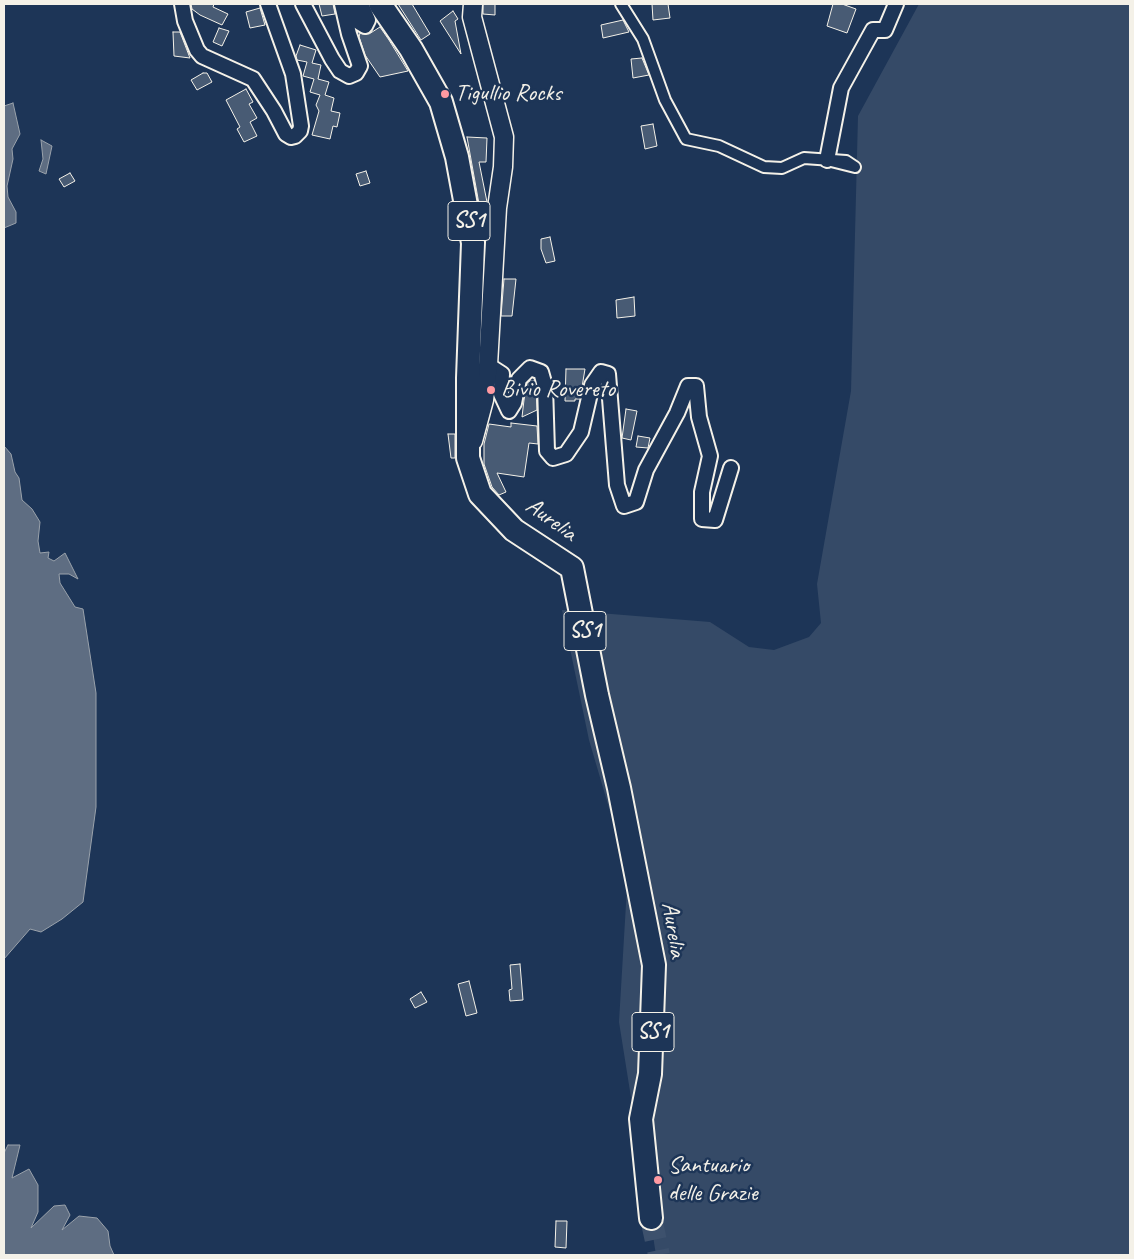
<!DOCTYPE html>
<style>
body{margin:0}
#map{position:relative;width:1134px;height:1259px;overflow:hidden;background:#1d3557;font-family:Caveat,sans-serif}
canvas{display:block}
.frame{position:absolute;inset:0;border:5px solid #f4f1e8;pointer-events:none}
</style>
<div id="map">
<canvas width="1134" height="1259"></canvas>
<div class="frame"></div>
</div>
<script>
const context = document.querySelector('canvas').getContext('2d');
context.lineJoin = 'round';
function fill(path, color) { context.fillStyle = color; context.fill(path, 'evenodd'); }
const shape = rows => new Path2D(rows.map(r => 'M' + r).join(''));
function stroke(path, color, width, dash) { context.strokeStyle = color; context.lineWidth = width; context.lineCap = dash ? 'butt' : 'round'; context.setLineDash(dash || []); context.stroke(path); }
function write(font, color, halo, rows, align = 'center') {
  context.font = font + ' Caveat,sans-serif'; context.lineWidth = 5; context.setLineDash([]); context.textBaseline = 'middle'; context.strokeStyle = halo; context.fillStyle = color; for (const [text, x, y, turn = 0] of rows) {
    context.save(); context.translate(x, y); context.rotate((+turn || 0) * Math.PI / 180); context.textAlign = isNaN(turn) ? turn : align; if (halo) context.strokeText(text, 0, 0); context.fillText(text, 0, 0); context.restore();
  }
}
fill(shape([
 [919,4,1130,4,1130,1255,656,1255,619,1022,627,887,614,825,589,740,562,610,710,622,749,647,774,650,809,637,821,623,817,584,851,391,858,116]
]), '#354a67');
const water = shape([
 [13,103,20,134,12,149,13,159,7,186,8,197,16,212,16,223,4,228,4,106,13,103],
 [41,140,52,146,46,174,39,171,43,159,41,140],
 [4,446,11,454,15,472,19,478,22,500,32,509,40,522,38,541,40,553,49,552,48,558,54,561,65,553,78,579,69,574,59,574,60,583,75,607,83,609,96,693,96,807,83,902,62,919,41,932,30,929,4,959,4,446],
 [8,1145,20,1145,12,1178,29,1169,38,1185,38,1212,31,1228,54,1206,65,1205,70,1215,62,1230,79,1216,97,1218,108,1231,110,1246,114,1255,4,1255,4,1153,8,1145]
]);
fill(water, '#5e6d82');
stroke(water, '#9aa2ab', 1);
const building = shape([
 [191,4,214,4,213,7,228,14,222,25,200,15,192,9,191,4],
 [319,4,333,4,335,14,322,16,319,4],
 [398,4,412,4,430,34,421,40,398,4],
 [483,4,495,4,495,15,483,14,483,4],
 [652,4,668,4,670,18,653,20,652,4],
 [833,4,842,4,856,9,847,33,827,26,833,4],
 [260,8,265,25,250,28,246,12,260,8],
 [453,11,458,19,455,21,461,54,440,21,453,11],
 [623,20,629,32,603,38,601,25,623,20],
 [380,27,389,40,408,71,380,77,365,55,359,37,360,33,369,34,380,27],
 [219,28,229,31,222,46,213,42,219,28],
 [173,32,180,32,190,58,174,56,173,32],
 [300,45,316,50,312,63,321,65,318,79,329,82,325,95,334,98,331,111,340,113,337,127,333,126,330,139,312,135,319,111,316,105,320,95,310,92,314,79,303,76,307,62,297,60,296,56,300,45],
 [642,58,649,75,633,78,631,59,642,58],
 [203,73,207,73,212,82,197,90,191,80,203,73],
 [246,89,253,102,249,104,257,118,250,122,257,136,244,142,237,129,240,127,226,100,246,89],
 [653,124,657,146,645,149,641,126,653,124],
 [467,137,487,138,486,162,479,162,487,202,479,204,467,137],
 [366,171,370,183,360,186,356,174,366,171],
 [70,173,75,181,64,187,59,179,70,173],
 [550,237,555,261,546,263,541,249,541,239,550,237],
 [504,279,516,279,512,316,501,316,504,279],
 [634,297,635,316,617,318,616,300,634,297],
 [566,369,585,369,580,399,575,399,575,401,565,401,566,369],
 [530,381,534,381,536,387,537,410,522,417,524,400,527,383,530,381],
 [626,409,637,411,631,440,622,438,626,409],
 [511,423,537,426,538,444,529,443,524,477,497,473,506,492,499,495,492,487,484,464,484,444,489,424,511,427,511,423],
 [448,434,455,434,455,458,451,458,448,434],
 [638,436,650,438,648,448,636,447,638,436],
 [520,964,523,1000,510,1001,509,990,512,989,510,965,520,964],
 [469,981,477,1013,466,1016,458,984,469,981],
 [421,992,427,1002,415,1008,410,999,421,992],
 [556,1221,567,1221,566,1248,555,1247,556,1221]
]);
fill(building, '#485b74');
stroke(building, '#f4f1e8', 1);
stroke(shape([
 [651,1218,659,1255]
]), '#3d516d', 22, [22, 11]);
const pedestrian = shape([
 [621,4,643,39,665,100,686,139,719,146,764,167,782,168,804,158,846,161,855,167,827,160]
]);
const minor = shape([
 [182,4,185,21,197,50,202,56,253,79,274,111,286,134,291,137,295,136,300,131,301,126,293,74,268,4],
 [303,4,332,59,340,71,349,76,356,73,360,66,349,34,342,4],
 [351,4,360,23,365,26,368,20,361,4],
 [827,160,841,88,873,30,885,30,896,4],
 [488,365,502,374,501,394,509,411,514,403,519,379,530,368,541,372,545,386,547,451,553,458,566,454,581,432,592,385,601,372,608,374,617,485,624,506,636,502,646,470,677,413,688,386,696,386,699,417,710,456,702,492,702,519,715,520,731,468]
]);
const tertiary = shape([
 [473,441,484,400,488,365,497,208,503,167,504,137,472,17,473,4]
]);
const primary = shape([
 [380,4,411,49,441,102,457,157,473,243,468,378,468,458,480,494,514,530,572,568,597,695,619,788,654,965,650,1074,641,1119,651,1218]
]);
stroke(pedestrian, '#f4f1e8', 14);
stroke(minor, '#f4f1e8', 18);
stroke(tertiary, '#f4f1e8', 21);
stroke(primary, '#f4f1e8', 26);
stroke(pedestrian, '#1d3557', 10);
stroke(minor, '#1d3557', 14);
stroke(tertiary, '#1d3557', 18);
stroke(primary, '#1d3557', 22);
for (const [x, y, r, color] of [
 [445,94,5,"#ff9aa2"],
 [491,390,5,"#ff9aa2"],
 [658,1180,5,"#ff9aa2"]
]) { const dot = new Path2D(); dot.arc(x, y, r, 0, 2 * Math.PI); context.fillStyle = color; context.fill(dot); stroke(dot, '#1d3557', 2); }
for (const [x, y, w] of [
 [469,221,42],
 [585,631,42],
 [653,1032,42]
]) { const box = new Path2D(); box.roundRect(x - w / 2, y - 19.5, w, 39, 4); context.fillStyle = '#1d3557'; context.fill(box); stroke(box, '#f4f1e8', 1); }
write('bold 22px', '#f4f1e8', null, [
 ["SS1",469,221],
 ["SS1",585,631],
 ["SS1",653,1032]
]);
write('24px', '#f4f1e8', '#1d3557', [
 ["Tigullio Rocks",455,94],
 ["Bivio Rovereto",501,390],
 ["Santuario",668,1166],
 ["delle Grazie",668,1194]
], 'left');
write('24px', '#f4f1e8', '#1d3557', [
 ["Aurelia",551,520,36],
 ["Aurelia",673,930,81]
]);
</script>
